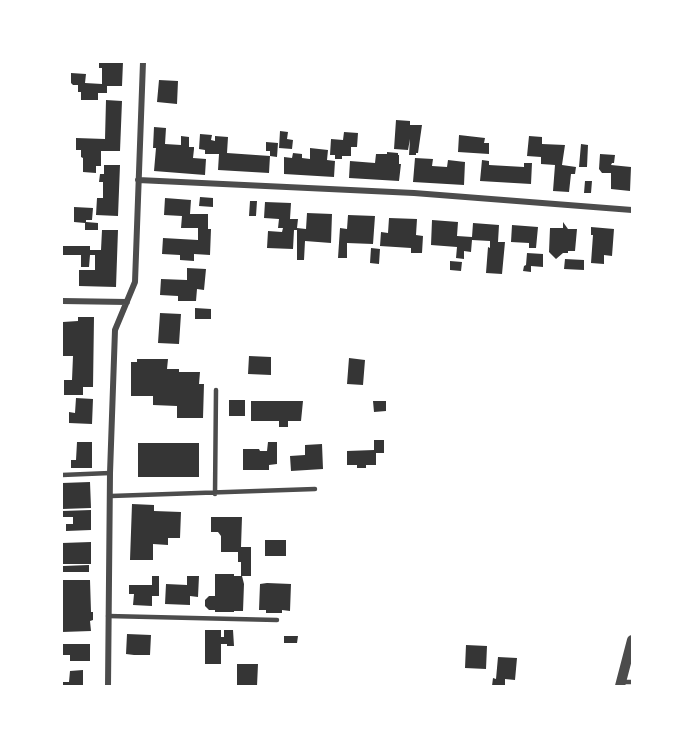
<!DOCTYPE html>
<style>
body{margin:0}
#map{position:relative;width:694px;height:748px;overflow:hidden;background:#fff;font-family:"Sofia Sans Condensed",sans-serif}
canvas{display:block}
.frame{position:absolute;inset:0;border:63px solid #fff;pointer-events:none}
</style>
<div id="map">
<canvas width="694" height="748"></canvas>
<div class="frame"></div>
</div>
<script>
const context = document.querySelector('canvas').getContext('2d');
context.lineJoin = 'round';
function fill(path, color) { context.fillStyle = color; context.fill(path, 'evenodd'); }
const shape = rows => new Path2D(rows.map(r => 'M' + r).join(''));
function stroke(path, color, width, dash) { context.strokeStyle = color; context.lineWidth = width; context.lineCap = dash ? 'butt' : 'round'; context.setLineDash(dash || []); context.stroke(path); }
fill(shape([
 [99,62,123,62,122,86,107,86,107,93,98,93,98,100,81,100,81,92,78,92,78,85,73,85,71,83,71,73,86,74,85,83,102,84,102,68,99,68],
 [159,80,178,81,177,104,157,102],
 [106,100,122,101,120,151,101,151,101,166,96,166,96,173,83,172,83,158,81,157,81,150,76,150,76,138,105,139],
 [396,120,410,121,410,125,422,125,418,153,416,153,416,155,409,155,410,139,408,150,394,149],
 [154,127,166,128,165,144,181,145,181,136,189,137,189,147,194,147,194,149,193,158,206,159,205,175,154,171,156,148,153,148],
 [280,131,288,132,287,139,293,140,292,149,279,148],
 [344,132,358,133,357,147,351,147,351,156,342,156,342,159,335,159,335,155,330,155,331,139,343,140],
 [200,134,212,135,211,140,215,141,215,136,228,137,227,153,270,156,270,151,266,151,266,142,278,143,277,157,270,156,269,173,218,170,219,154,205,154,205,150,199,149],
 [459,135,485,138,484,143,489,143,489,154,458,152],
 [529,136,542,137,542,144,565,145,562,165,576,167,575,174,571,174,569,192,553,191,555,165,541,164,541,157,527,156],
 [581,144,588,145,587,167,579,167],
 [310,148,328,150,327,160,335,161,334,177,284,174,284,157,292,158,293,153,302,154,302,158,310,159],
 [387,152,398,153,398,155,399,155,399,164,401,164,399,181,349,178,350,161,375,163,376,154,387,154],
 [600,154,615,155,614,163,612,163,611,165,631,167,630,191,611,189,611,173,602,173,599,169],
 [415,158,433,159,432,166,447,167,448,160,465,162,464,185,413,182],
 [482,160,489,161,489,165,524,167,524,163,532,163,531,184,480,181],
 [104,165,120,165,118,216,96,215,97,198,103,198,103,182,99,182,100,174,104,174],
 [585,181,592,181,591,193,584,193],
 [200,197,213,198,213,207,199,206],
 [165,198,191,200,190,214,208,214,208,229,211,229,210,255,194,254,194,261,180,260,180,255,162,254,163,238,198,240,198,228,181,228,182,216,164,215],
 [250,201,257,201,256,216,249,216],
 [265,202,291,203,290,219,298,219,297,228,306,229,307,213,332,214,331,243,305,241,304,260,297,260,297,230,294,230,293,249,267,248,268,231,282,232,283,228,278,228,279,219,264,218],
 [74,207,93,208,92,220,86,220,86,222,98,223,98,230,85,230,85,223,74,222],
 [348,215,375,216,373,244,347,243,347,258,338,258,340,228,347,229],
 [389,218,417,219,416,235,423,236,422,253,411,253,411,248,380,246,381,232,388,233],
 [432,220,458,222,457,236,472,237,473,223,499,225,498,242,505,242,502,274,486,273,488,247,490,248,490,241,472,240,471,252,464,251,464,259,456,258,457,247,431,245],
 [563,222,568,229,577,229,575,251,568,251,568,253,563,253,556,259,549,252,550,228,563,228],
 [512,225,538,227,536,248,529,248,529,243,511,242],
 [591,227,614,229,612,256,604,255,604,264,591,263,593,235,591,235],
 [102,230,118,230,116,287,79,286,79,270,95,270,95,255,90,255,89,267,81,267,81,255,62,255,62,246,90,246,90,250,101,250],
 [371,248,380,249,379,264,370,263],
 [527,253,543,254,543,267,531,266,531,272,523,271,524,266,526,265],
 [565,259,584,260,584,270,564,269],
 [450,261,462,262,461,271,450,270],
 [187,268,206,269,204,290,197,289,196,301,178,301,178,296,160,295,161,279,187,280],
 [195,308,211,309,211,319,195,319],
 [160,313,181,314,179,344,158,343],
 [78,317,94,317,93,387,83,387,83,395,64,395,64,380,72,380,73,356,62,356,62,348,63,348,63,322,78,321],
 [249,356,271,357,271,375,248,374],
 [349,358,365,360,363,385,347,384],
 [137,359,168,359,167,369,179,369,179,372,200,372,199,384,204,384,203,418,177,418,177,406,153,405,153,396,131,396,131,362,137,362],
 [76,398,93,399,92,424,69,423,69,412,75,413],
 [229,400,245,400,245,416,229,416],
 [251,401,303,401,301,421,288,421,288,427,279,427,279,421,251,421],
 [373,401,386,401,386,411,374,412],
 [374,440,384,440,384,453,376,453,376,465,366,465,366,468,357,468,357,465,347,465,347,451,374,450],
 [77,442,92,442,92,468,71,468,71,460,76,460],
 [268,442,277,442,277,464,269,465,269,470,243,470,243,449,259,449,260,451,267,451],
 [138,443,199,443,199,477,138,477],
 [322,444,323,469,291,471,290,456,305,455,305,445],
 [90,482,91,508,62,509,62,483],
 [132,504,154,505,154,511,181,512,180,538,168,538,168,545,153,544,153,560,130,560],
 [91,510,91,530,66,531,66,524,73,524,73,517,62,517,62,511],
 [211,517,242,517,241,547,251,547,251,576,242,576,244,584,243,611,234,611,234,612,215,612,215,610,209,610,205,606,205,600,209,596,215,596,215,574,234,574,234,576,241,576,241,562,238,562,238,552,221,552,221,536,218,532,211,532],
 [265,540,286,540,286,556,265,556],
 [91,542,91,564,62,564,62,543],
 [89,565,89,572,63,572,63,566],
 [152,576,159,576,159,596,152,596,152,606,133,605,134,594,129,594,129,585,152,585],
 [187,576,199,576,198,597,190,596,190,605,165,604,166,584,187,585],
 [62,580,90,580,91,612,93,612,93,620,90,621,91,631,62,632],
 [267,583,291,584,290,611,282,610,282,613,266,613,266,610,259,610,260,584],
 [205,630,221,630,221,637,224,637,224,630,233,630,234,646,227,646,227,644,221,644,221,664,205,664],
 [127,634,151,635,150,655,134,655,126,654],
 [284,636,298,636,297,643,284,643],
 [62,644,90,644,90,661,70,661,70,655,62,655],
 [466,645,487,646,486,669,465,668],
 [498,657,517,658,515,680,505,679,505,686,492,686,493,678,496,679],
 [237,664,258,664,257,686,237,686],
 [83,670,83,686,62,686,62,682,69,682,70,671]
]), '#353535');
stroke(shape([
 [62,475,110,473],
 [215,494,216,390],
 [111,496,315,489],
 [108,616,277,620],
 [621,682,632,682]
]), '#4c4c4c', 4.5);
stroke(shape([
 [138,180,414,193,632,210],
 [62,301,127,302],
 [108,686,110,473,115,330,135,282,143,62]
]), '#4c4c4c', 6);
stroke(shape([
 [620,686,632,640]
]), '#4c4c4c', 10);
</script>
